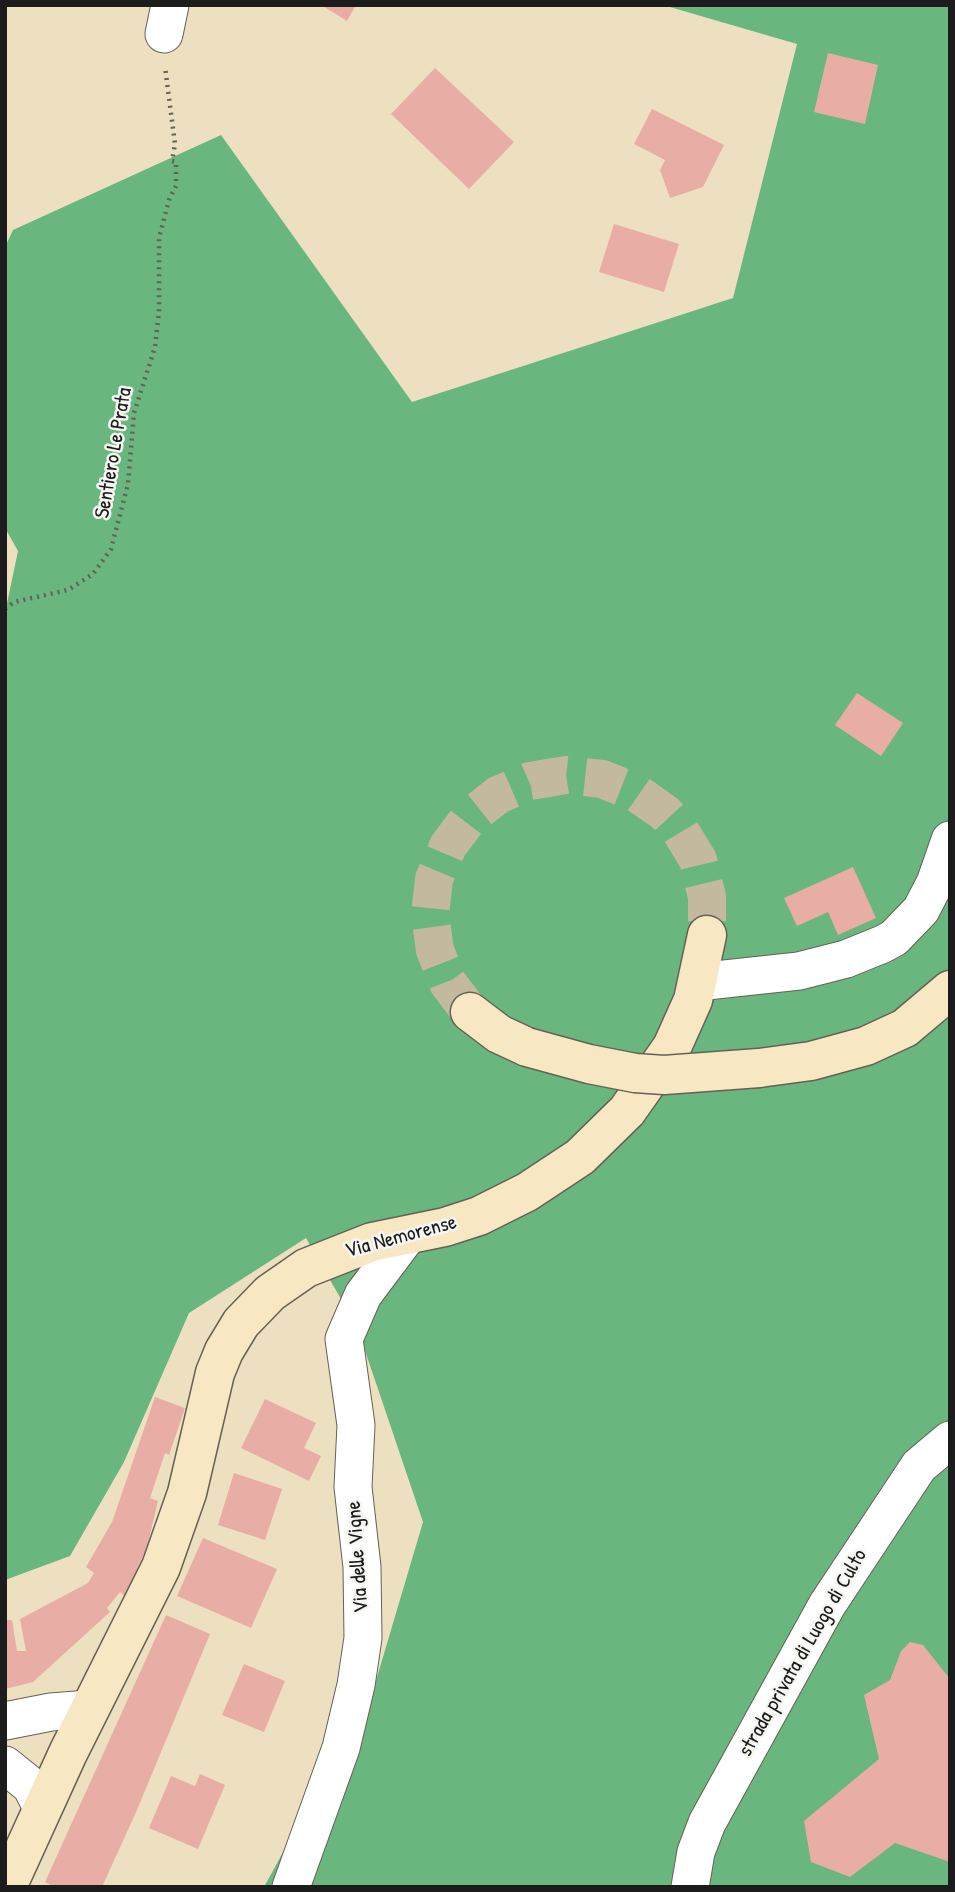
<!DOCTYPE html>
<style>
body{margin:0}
#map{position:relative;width:955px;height:1892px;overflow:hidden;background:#ede0c0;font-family:"Patrick Hand",sans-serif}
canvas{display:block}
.frame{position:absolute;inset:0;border:7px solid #1c1c1c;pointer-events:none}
</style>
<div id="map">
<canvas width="955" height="1892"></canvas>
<div class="frame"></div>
</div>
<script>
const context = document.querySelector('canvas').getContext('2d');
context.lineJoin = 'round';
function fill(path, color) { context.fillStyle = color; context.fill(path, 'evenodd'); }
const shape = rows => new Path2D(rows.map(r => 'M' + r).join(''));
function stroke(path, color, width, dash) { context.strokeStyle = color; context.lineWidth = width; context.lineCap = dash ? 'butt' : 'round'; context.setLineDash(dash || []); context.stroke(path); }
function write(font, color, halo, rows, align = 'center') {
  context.font = font + ' "Patrick Hand",sans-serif'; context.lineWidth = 5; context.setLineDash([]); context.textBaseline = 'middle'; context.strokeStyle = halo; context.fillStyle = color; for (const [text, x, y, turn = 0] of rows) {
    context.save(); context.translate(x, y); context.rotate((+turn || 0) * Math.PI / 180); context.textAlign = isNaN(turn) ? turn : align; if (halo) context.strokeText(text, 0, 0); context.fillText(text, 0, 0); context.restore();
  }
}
fill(shape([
 [663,5,950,5,950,1887,264,1887,375,1684,423,1522,357,1327,306,1238,189,1313,124,1462,70,1556,5,1580,5,613,18,551,5,528,5,247,13,230,221,135,412,402,733,298,797,44]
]), '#69b67e');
fill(shape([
 [321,5,356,5,347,21],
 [828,53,878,65,865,124,814,112],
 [435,68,514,142,469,189,391,114],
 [652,109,724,145,703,187,670,198,660,170,665,160,634,144],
 [614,224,679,244,664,292,599,272],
 [857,693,903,723,881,756,835,725],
 [853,867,876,918,838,935,828,912,797,926,784,898],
 [155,1397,185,1408,169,1455,165,1453,150,1498,158,1501,147,1547,125,1596,120,1592,107,1608,110,1612,33,1682,5,1689,5,1620,12,1620,17,1651,26,1651,20,1619,88,1583,94,1573,86,1567,112,1522],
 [265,1399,316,1423,304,1448,321,1456,309,1481,241,1448],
 [234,1473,282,1489,265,1540,218,1525],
 [203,1538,277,1569,251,1628,177,1596],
 [166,1615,210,1634,137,1810,102,1887,54,1887,45,1882],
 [910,1642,923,1645,950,1679,950,1862,895,1843,850,1877,811,1862,804,1821,879,1759,864,1695,890,1680,901,1651],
 [244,1664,285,1681,264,1732,222,1715],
 [200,1774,225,1785,198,1849,149,1828,171,1776,195,1786]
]), '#e8aea5');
stroke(shape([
 [470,1012,448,983,435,950,430,915,434,879,448,846,470,817,498,795,530,781,566,775,602,779,635,792,665,813,678,827,698,860,707,897,707,935]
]), '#c3b99f', 38, [38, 19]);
const street = shape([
 [164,34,170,5],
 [697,982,799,971,846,959,883,944,894,938,921,910,935,883,950,840],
 [5,1721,51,1712,89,1709],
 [5,1765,31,1786,42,1808],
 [291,1887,341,1748,356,1685,363,1638,362,1567,353,1487,356,1425,344,1339,363,1295,408,1235],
 [690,1887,696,1852,707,1823,827,1605,919,1466,950,1440]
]);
const secondary = shape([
 [470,1012,499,1034,527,1047],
 [759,1068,811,1061,866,1046,905,1028,950,990],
 [7,1887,68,1753,161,1567,187,1493,215,1373,224,1351,241,1323,270,1293,306,1268,372,1242,445,1227,479,1216,527,1192,580,1157,627,1111,672,1047,693,1000,707,935]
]);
stroke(street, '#656155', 39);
stroke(secondary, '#656155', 41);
stroke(shape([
 [5,609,14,602,68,590,93,574,111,549,128,484,134,413,155,347,159,311,159,238,169,200,176,186,176,162,172,161,175,144,165,67]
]), '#656155', 4.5, [2, 5]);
stroke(street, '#fff', 37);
stroke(secondary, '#f8e7c3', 38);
const secondaryBridge = shape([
 [527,1047,589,1064,635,1073,664,1075,759,1068]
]);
stroke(secondaryBridge, '#656155', 41, []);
stroke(secondaryBridge, '#f8e7c3', 38);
write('21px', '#1c1c1c', '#f6f6f2', [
 ["Sentiero Le Prata",114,453,-80],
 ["Via Nemorense",401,1237,-15],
 ["Via delle Vigne",358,1557,-94],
 ["strada privata di Luogo di Culto",803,1653,-60]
]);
</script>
